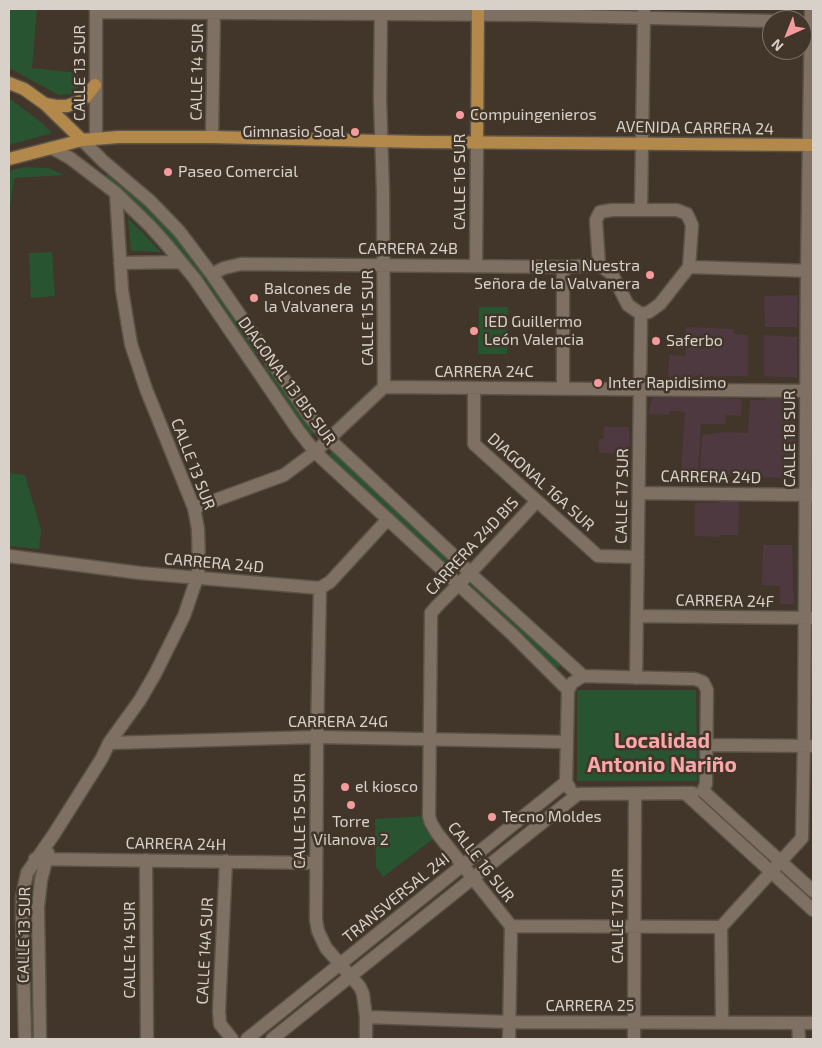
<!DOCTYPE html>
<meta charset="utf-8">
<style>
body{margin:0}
#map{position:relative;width:822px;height:1048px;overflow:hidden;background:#413629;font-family:"Exo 2",sans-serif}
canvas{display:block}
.frame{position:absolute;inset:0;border:10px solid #d8d1c9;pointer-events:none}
.north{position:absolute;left:762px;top:10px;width:50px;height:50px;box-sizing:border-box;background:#413629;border:1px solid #7d7469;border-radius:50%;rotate:224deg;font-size:14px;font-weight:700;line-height:20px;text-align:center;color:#d8d1c9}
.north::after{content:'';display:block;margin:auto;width:18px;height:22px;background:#f59b9e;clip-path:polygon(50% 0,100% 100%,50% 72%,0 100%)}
</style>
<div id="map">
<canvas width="822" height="1048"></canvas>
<div class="frame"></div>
<div class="north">N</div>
</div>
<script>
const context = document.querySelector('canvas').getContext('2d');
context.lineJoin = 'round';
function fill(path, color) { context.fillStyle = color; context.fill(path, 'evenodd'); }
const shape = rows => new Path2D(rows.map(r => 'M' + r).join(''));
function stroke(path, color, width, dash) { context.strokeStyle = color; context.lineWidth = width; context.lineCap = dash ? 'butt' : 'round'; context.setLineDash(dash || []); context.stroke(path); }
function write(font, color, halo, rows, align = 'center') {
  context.font = font + ' "Exo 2",sans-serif'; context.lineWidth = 5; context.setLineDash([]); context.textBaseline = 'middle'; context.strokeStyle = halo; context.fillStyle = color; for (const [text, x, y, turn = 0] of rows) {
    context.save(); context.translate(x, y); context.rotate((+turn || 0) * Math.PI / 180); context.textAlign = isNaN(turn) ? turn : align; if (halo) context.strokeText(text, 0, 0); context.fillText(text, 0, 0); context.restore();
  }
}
fill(shape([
 [798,295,797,327,765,327,764,296],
 [686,327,733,329,734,334,748,335,748,376,668,377,669,355,685,356],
 [764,335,797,337,797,378,764,376],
 [765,394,797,396,795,474,792,478,747,477,700,473,702,435,725,432,748,433,750,400,765,400],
 [656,395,742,399,741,416,726,415,725,424,701,424,698,473,681,473,685,412,670,411,669,415,648,414,652,399],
 [604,427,629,427,630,453,599,453,599,439,603,439],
 [719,500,739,501,738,535,720,535,719,537,695,536,695,503,719,503],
 [763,545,792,545,794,604,780,604,780,586,762,585]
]), '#4d393f');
fill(shape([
 [9,9,37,9,32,68,78,73,81,85,73,94,59,95,9,68],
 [9,98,42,123,52,133,9,145],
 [25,167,48,168,65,175,14,178,9,214,9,171],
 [107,174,139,199,160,219,184,246,259,350,253,355,104,178],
 [128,219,140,230,161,252,131,251],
 [52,252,55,296,31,298,29,253],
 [479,307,508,307,507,354,478,354],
 [267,363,316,432,310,436,261,368],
 [333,451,458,568,452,574,327,457],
 [9,473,25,475,41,530,39,549,9,546],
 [474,582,562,664,556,670,468,587],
 [577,690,696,690,697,781,577,781],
 [424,816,424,827,433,839,383,877,376,867,375,819]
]), '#285431');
const minor = shape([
 [96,9,96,138],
 [381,9,380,99,383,192,384,387],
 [96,12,537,15,772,21],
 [212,137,214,9],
 [82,140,103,161,150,201,179,231,213,276,310,417,329,439,453,555,474,577,583,676],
 [52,148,70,158,116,193,150,226,167,245,195,279,298,430,315,452,512,634,568,690],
 [641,210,644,9],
 [120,263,181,262],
 [599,265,596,220,600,212,612,210,677,210,687,214,692,225,689,267],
 [476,266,477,143],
 [689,267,813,271],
 [212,274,224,268,241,264,563,267,599,265,612,274,628,305,641,314],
 [641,314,649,312,660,304,689,267],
 [563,388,563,267],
 [474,389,474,444,598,556,638,557],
 [639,493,813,495],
 [194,508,284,475,315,452,384,387,813,391],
 [9,556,140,573,320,588,330,582,388,519],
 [320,588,317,737,316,920,318,931,326,948,360,987,363,994,366,1017,366,1039],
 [637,616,812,618],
 [636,678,641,314],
 [109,743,317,737,566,742],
 [707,745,813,746],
 [570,789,566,782,568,690,572,683,583,676,695,679,703,682,707,690,706,784,703,791],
 [703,791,813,891],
 [685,793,813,910],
 [578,794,693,793],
 [35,859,316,863],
 [146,860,147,1039],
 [226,861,219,1011,220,1024,232,1039],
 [511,926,721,927],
 [721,927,802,838,804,738,807,271,811,9],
 [721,927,722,1022],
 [366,1017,509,1022,813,1023],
 [798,1023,799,1039],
 [25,1039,22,917,22,897,27,873,54,834,102,758,109,743,140,700,155,674,184,616,197,578,199,566,198,529,194,508,146,389,131,344,122,290,116,193],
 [40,1039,38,907,41,880,48,853],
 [247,1039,566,782],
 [272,1039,578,794],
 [509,1039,511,926,437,833,431,823,429,816,431,617,431,613,438,605,473,570,537,501],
 [634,1039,635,794]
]);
const major = shape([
 [9,83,24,89,45,104,82,140],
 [45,104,56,106,67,106,78,102,85,98,95,85],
 [477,143,478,9],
 [9,159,82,140,118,137,212,137,421,142,813,145]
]);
stroke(minor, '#5c5348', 15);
stroke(major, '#5c5348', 15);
stroke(minor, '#7e7164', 12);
stroke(major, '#b2894a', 12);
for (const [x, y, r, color] of [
 [460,115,5,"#f59b9e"],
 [355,132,5,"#f59b9e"],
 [168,172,5,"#f59b9e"],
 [650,275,5,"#f59b9e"],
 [254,298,5,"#f59b9e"],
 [474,331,5,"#f59b9e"],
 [656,341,5,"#f59b9e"],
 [598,383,5,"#f59b9e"],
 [345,787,5,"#f59b9e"],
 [351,805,5,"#f59b9e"],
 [492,817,5,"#f59b9e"]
]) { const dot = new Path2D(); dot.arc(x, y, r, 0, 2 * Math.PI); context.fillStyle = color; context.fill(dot); stroke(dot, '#413629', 2); }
write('16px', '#d8d1c9', '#413629', [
 ["CALLE 14 SUR",197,72,-89],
 ["CALLE 13 SUR",80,73,-90],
 ["AVENIDA CARRERA 24",695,128,1],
 ["CALLE 16 SUR",460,182,-90],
 ["CARRERA 24B",408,249],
 ["CALLE 15 SUR",368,318,-90],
 ["CARRERA 24C",484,372],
 ["DIAGONAL 13 BIS SUR",287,381,54],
 ["CALLE 18 SUR",790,439,-90],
 ["CALLE 13 SUR",193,464,69],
 ["CARRERA 24D",711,477,1],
 ["DIAGONAL 16A SUR",541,482,42],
 ["CALLE 17 SUR",622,496,-89],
 ["CARRERA 24D BIS",472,546,-47],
 ["CARRERA 24D",214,563,5],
 ["CARRERA 24F",725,601,1],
 ["CARRERA 24G",338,722],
 ["CALLE 15 SUR",300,821,-90],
 ["CARRERA 24H",176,844,1],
 ["CALLE 16 SUR",481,862,52],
 ["TRANSVERSAL 24I",396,898,-39],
 ["CALLE 17 SUR",618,916,-90],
 ["CALLE 13 SUR",24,935,-89],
 ["CALLE 14 SUR",130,950,-90],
 ["CALLE 14A SUR",205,951,-87],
 ["CARRERA 25",590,1006]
]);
write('16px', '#d8d1c9', '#413629', [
 ["Compuingenieros",470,115],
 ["Gimnasio Soal",345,132,"right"],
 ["Paseo Comercial",178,172],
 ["Iglesia Nuestra",640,266,"right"],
 ["Señora de la Valvanera",640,284,"right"],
 ["Balcones de",264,289],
 ["la Valvanera",264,307],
 ["IED Guillermo",484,322],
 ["León Valencia",484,340],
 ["Saferbo",666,341],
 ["Inter Rapidisimo",608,383],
 ["el kiosco",355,787],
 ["Tecno Moldes",502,817],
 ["Torre",351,822,"center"],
 ["Vilanova 2",351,840,"center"]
], 'left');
write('bold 21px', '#fba7a9', '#413629', [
 ["Localidad",662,741],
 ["Antonio Nariño",662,765]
]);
</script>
